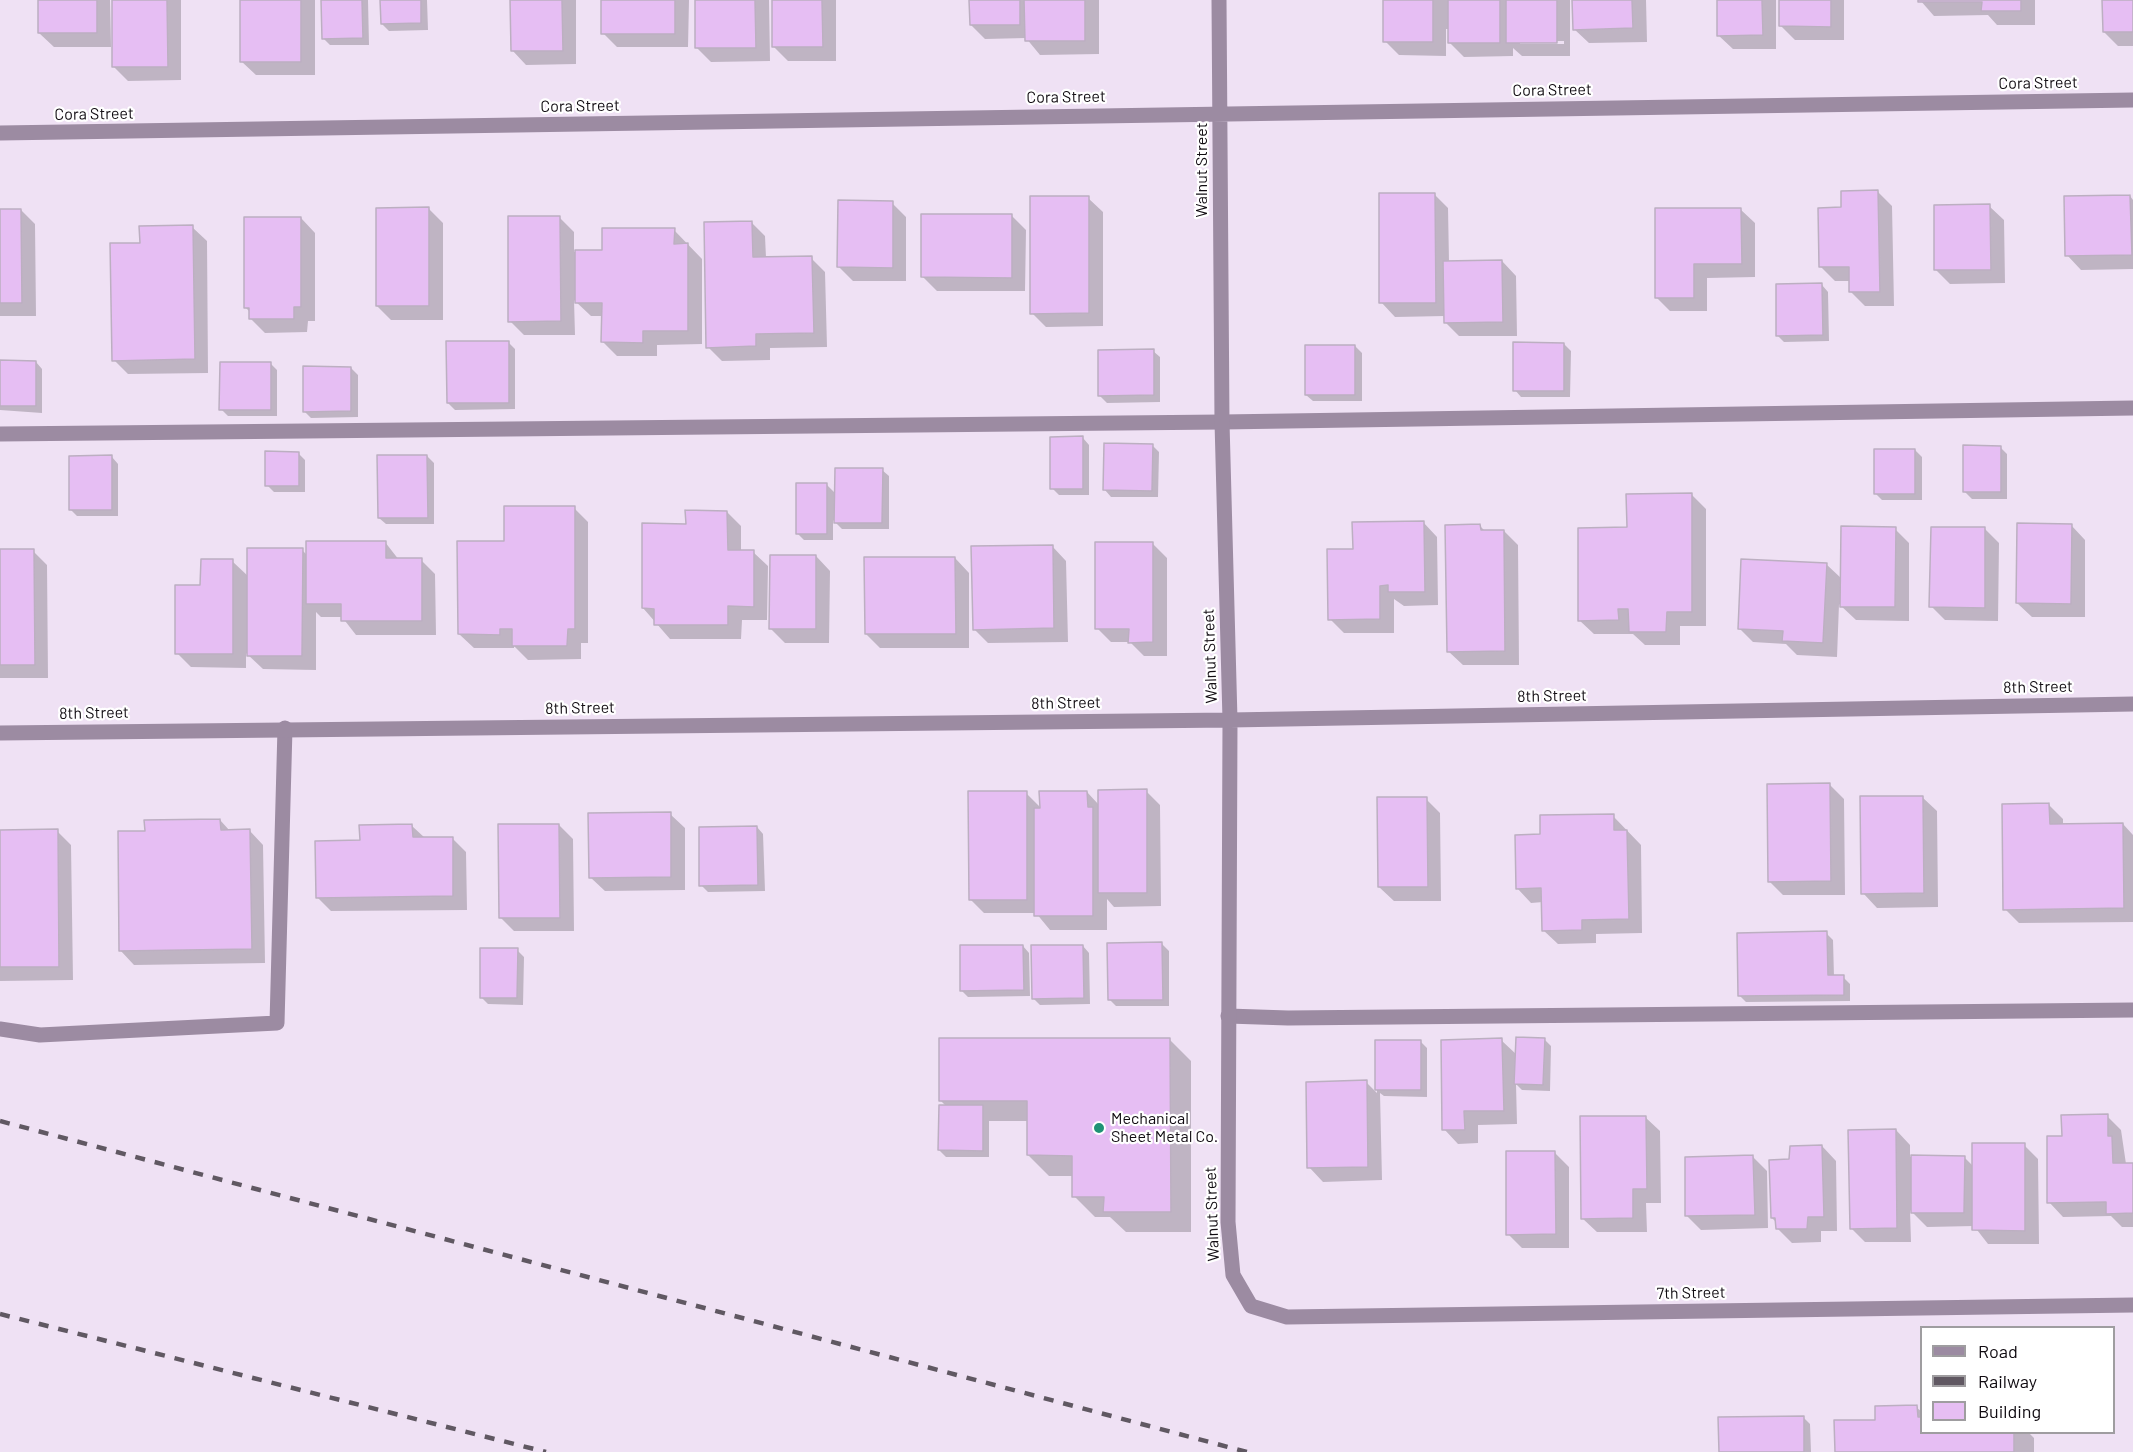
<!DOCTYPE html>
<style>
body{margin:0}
#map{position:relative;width:2133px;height:1452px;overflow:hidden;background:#efe1f4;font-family:Barlow,sans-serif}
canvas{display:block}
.legend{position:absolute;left:1920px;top:1326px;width:195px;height:108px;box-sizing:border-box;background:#fff;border:2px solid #9f9da0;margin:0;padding:8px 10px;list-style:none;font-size:18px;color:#100b11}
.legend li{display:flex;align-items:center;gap:12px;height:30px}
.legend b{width:30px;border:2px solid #9f9da0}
</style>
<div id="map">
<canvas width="2133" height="1452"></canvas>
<ul class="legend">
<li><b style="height:8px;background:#9c8ba2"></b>Road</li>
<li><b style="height:8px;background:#605862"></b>Railway</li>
<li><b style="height:16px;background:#e6bef3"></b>Building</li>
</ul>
</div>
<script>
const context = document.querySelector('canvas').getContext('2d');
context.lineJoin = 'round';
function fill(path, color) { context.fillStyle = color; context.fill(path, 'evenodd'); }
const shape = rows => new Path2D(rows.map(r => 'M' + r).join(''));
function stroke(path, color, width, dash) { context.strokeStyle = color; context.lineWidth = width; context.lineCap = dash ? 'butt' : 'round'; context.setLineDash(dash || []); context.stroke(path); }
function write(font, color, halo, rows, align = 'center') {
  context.font = font + ' Barlow,sans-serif'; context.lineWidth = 4.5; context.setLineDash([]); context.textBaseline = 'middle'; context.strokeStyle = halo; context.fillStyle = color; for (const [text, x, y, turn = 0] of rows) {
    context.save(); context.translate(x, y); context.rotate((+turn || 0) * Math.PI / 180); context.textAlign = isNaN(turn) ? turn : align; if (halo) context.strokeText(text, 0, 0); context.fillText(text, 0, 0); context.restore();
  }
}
fill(shape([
 [39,0,110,0,111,47,54,47,39,33],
 [113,0,181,0,181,80,128,81,114,67],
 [242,0,315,0,315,75,256,75,241,61],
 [323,0,368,0,369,45,330,45,323,38],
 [382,0,427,0,428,30,389,31,382,24],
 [512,0,576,0,576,64,526,65,512,50],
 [603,0,689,0,688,47,617,47,603,33],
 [696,0,769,0,770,61,711,62,697,48],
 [773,0,836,0,836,61,788,61,774,47],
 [971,0,1099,0,1099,54,1040,55,1026,38,985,39,971,25],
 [1384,0,1570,0,1570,56,1522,56,1513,48,1513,56,1464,57,1449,42,1449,29,1446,29,1446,56,1399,55,1385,41],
 [1520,41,1564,41,1564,44,1520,44],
 [1574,0,1646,0,1647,42,1589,43,1574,29],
 [1718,0,1776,0,1776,49,1733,49,1718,35],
 [1781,0,1844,0,1844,40,1795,40,1781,26],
 [1920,0,2035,0,2035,25,1997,25,1988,15,1934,16],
 [2104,0,2133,0,2133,46,2118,46,2104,32],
 [1878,192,1892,206,1894,306,1865,306,1851,292,1851,281,1835,281,1821,267,1843,208],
 [1434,194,1448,208,1449,262,1502,261,1516,276,1517,336,1459,336,1445,322,1445,316,1395,317,1381,302],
 [2130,196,2133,200,2133,269,2081,270,2067,255],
 [1088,198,1103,212,1103,326,1046,327,1032,313],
 [892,203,906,217,906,281,853,281,839,267],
 [1989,206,2004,220,2005,283,1950,284,1936,270],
 [429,209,443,223,443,320,391,320,377,306],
 [1740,209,1755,223,1755,277,1707,278,1707,311,1670,311,1656,297],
 [0,210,21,210,35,224,36,316,0,316],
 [1011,215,1026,230,1025,291,937,291,923,277],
 [301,218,315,233,315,321,308,321,307,332,265,333,250,318,251,313,245,307],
 [560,218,574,232,574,252,603,252,674,230,702,259,702,344,657,345,657,356,617,356,603,342,603,316,591,316,574,300,575,335,524,335,510,321],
 [751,222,765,236,766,258,811,258,825,272,827,347,770,348,770,360,722,361,708,347],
 [192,227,207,241,208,373,128,374,114,360,141,244],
 [1822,285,1828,292,1829,341,1784,342,1777,335],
 [508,342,515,349,515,409,455,410,448,403],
 [1564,344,1571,351,1570,397,1521,397,1515,390],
 [1355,346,1362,353,1362,401,1313,401,1306,395],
 [1153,351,1160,357,1160,402,1107,403,1100,396],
 [0,362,36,362,42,369,42,413,0,410],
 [270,363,277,370,277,416,228,416,221,409],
 [351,368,358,375,358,417,311,418,304,411],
 [1083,438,1089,445,1089,495,1059,495,1052,488],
 [1152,445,1159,452,1158,497,1111,497,1105,490],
 [2000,447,2007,454,2007,499,1972,499,1965,492],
 [1915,450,1922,457,1922,500,1882,500,1875,493],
 [298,453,305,460,305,492,274,492,267,485],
 [427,456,434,463,434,524,386,524,379,518],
 [112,457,118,464,118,516,77,516,70,509],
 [882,470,889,476,889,529,842,529,833,520,833,540,804,540,797,533,827,485,836,494],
 [1691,494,1706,509,1706,626,1680,626,1680,645,1645,645,1633,634,1594,634,1579,620,1628,529],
 [574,508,588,522,588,643,581,643,581,659,528,660,514,646,514,648,474,648,459,634,506,542],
 [727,512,741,526,741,552,753,552,768,566,767,620,742,620,741,639,670,639,643,608,687,525],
 [1423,522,1437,537,1438,605,1404,606,1394,599,1394,633,1344,633,1330,619],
 [2071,525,2085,540,2085,617,2032,617,2017,603],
 [1480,526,1485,531,1504,531,1518,545,1519,665,1463,665,1448,651],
 [1895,529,1909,543,1909,621,1856,620,1839,604,1837,657,1797,655,1786,644,1753,642,1739,628,1826,564,1842,579],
 [1985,529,1999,543,1998,621,1945,620,1931,606],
 [385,542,399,560,421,560,435,574,436,635,356,635,342,617,321,617,316,612,316,670,263,669,246,653,246,668,191,667,177,653,202,587,232,561,249,577,302,550,307,555],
 [1153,544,1167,558,1167,656,1144,656,1130,642,1111,642,1097,628],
 [1052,546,1066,561,1068,642,988,643,974,629],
 [0,550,33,551,47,565,48,678,0,678],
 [816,556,830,571,829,643,785,643,771,629],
 [955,558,969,573,969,648,880,648,866,634],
 [1830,785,1844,799,1845,895,1783,895,1769,881],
 [1146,791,1160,805,1161,906,1114,907,1107,899,1107,930,1050,930,1036,913,984,913,970,899,1026,793,1041,808,1087,792,1099,805],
 [1922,797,1937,811,1938,907,1877,908,1863,893],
 [1426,799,1440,813,1441,901,1394,901,1379,887],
 [2049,805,2063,819,2063,825,2123,824,2133,835,2133,922,2019,923,2005,909],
 [670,814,685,828,685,890,605,891,590,877],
 [1613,816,1641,845,1642,933,1596,934,1596,943,1558,944,1543,930,1543,902,1531,903,1517,888,1542,836],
 [220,820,230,831,249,830,263,845,265,963,134,965,120,950,146,833],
 [559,825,573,839,574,931,514,931,500,917],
 [412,826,425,838,452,838,466,852,467,910,331,911,317,897,361,842],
 [757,827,763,834,765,891,708,892,701,885],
 [0,831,57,831,71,845,73,980,0,981],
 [1826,933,1833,940,1834,977,1843,977,1850,984,1850,1001,1746,1002,1739,995],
 [1162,944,1169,951,1169,1006,1116,1006,1109,999],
 [1023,946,1029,953,1030,996,968,997,961,990],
 [1083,946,1089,953,1090,1004,1040,1005,1033,998],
 [517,950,524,957,523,1005,488,1004,481,997],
 [1544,1039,1551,1046,1550,1091,1522,1090,1516,1084,1517,1124,1478,1125,1478,1143,1458,1144,1444,1129,1501,1040,1517,1055],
 [1170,1040,1191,1061,1191,1232,1126,1232,1110,1217,1095,1217,1074,1196,1074,1176,1049,1176,1028,1155,1028,1121,989,1121,989,1157,946,1157,939,1150,946,1106,940,1100],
 [1420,1041,1427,1048,1427,1097,1384,1096,1380,1093,1382,1180,1323,1182,1309,1167,1366,1082,1377,1093,1377,1042],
 [2107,1116,2121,1130,2126,1164,2133,1164,2133,1227,2122,1227,2111,1216,2063,1217,2049,1202,2063,1137],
 [1645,1117,1660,1131,1661,1203,1646,1203,1647,1232,1597,1232,1582,1218],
 [1896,1130,1910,1145,1910,1157,1964,1157,1974,1167,2024,1145,2038,1159,2039,1244,1988,1244,1974,1226,1927,1227,1910,1210,1911,1242,1865,1242,1851,1228],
 [1822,1146,1836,1161,1837,1231,1821,1231,1821,1242,1792,1243,1778,1229,1777,1223,1772,1218,1791,1161],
 [1554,1152,1569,1167,1569,1248,1522,1248,1508,1234],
 [1753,1157,1767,1171,1768,1228,1701,1230,1687,1216],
 [1916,1407,1922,1412,1922,1432,2028,1432,2034,1438,2034,1452,1836,1452,1877,1421],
 [1803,1417,1810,1424,1811,1452,1720,1452]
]), '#0003');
const building = shape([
 [38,0,97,0,97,33,38,33,38,0],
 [112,0,167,0,168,67,112,67,112,0],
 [240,0,301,0,301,62,240,62,240,0],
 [321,0,362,0,363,38,322,39,321,0],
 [380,0,421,0,421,23,381,24,380,0],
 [510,0,562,0,563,51,511,51,510,0],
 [601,0,675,0,675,34,601,34,601,0],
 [695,0,755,0,756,48,695,48,695,0],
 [772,0,822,0,823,47,772,47,772,0],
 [969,0,1020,0,1020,25,970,25,969,0],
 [1024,0,1085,0,1085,41,1025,41,1024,0],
 [1383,0,1433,0,1433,42,1383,42,1383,0],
 [1448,0,1500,0,1500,43,1448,43,1448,0],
 [1506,0,1557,0,1557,43,1506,43,1506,0],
 [1572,0,1632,0,1633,28,1573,30,1572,0],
 [1717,0,1762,0,1763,35,1717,36,1717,0],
 [1779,0,1831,0,1831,27,1779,26,1779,0],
 [1918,0,2021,0,2021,11,1981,11,1982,2,1918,2,1918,0],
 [2102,0,2133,0,2133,32,2103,32,2102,0],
 [1878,190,1880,292,1849,292,1849,267,1819,267,1818,208,1841,207,1841,191,1878,190],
 [1379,193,1435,193,1436,303,1379,303,1379,193],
 [2130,195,2132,255,2065,256,2064,196,2130,195],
 [1030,196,1089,196,1089,313,1030,314,1030,196],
 [838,200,893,201,893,268,837,267,838,200],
 [1990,204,1991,270,1934,270,1934,205,1990,204],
 [429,207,429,306,376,306,376,208,429,207],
 [1655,208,1741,208,1742,264,1694,264,1694,298,1655,298,1655,208],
 [0,209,21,209,22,303,0,303,0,209],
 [921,214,1012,214,1012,278,921,277,921,214],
 [508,216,560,216,561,321,508,322,508,216],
 [244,217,301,217,301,307,294,307,294,319,249,319,249,308,244,308,244,217],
 [752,221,753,257,812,256,814,333,756,334,756,346,706,348,704,222,752,221],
 [193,225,195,359,112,361,110,243,140,243,139,226,193,225],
 [602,228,675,228,674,244,688,243,688,331,643,331,643,343,601,342,602,303,575,303,575,250,602,250,602,228],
 [1502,260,1503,322,1444,323,1443,261,1502,260],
 [1822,283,1823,335,1776,336,1776,284,1822,283],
 [446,341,509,341,509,403,447,403,446,341],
 [1513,342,1564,343,1564,391,1513,391,1513,342],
 [1305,345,1355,345,1355,395,1305,395,1305,345],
 [1154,349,1154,395,1098,396,1098,350,1154,349],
 [0,360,36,361,36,406,0,406,0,360],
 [220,362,271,362,271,410,219,410,220,362],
 [303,366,351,367,351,411,303,412,303,366],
 [1083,436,1083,489,1050,489,1050,437,1083,436],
 [1104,443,1153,444,1152,491,1103,490,1104,443],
 [1963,445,2001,446,2001,492,1963,492,1963,445],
 [1874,449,1915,449,1915,494,1874,494,1874,449],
 [265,451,299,452,299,486,265,486,265,451],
 [112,455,112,510,69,510,69,456,112,455],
 [377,455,427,455,428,518,378,518,377,455],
 [835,468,883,468,882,523,834,523,835,468],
 [796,483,827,483,827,534,796,534,796,483],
 [1692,493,1692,612,1667,612,1666,632,1629,632,1628,609,1618,609,1619,620,1578,621,1578,528,1627,527,1626,494,1692,493],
 [504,506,575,506,575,629,568,629,567,646,512,646,512,629,500,629,500,635,458,634,457,541,504,541,504,506],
 [685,510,727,511,728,550,754,550,754,607,728,606,728,625,654,625,654,609,642,608,642,523,686,524,685,510],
 [1424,521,1425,592,1388,592,1388,585,1380,586,1380,619,1328,620,1327,549,1353,549,1352,522,1424,521],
 [2017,523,2072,524,2071,604,2016,603,2017,523],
 [1480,524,1481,530,1504,530,1505,651,1447,652,1445,525,1480,524],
 [1841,526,1896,527,1895,607,1840,607,1841,526],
 [1931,527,1985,527,1985,608,1929,607,1931,527],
 [306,541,386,541,386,558,422,558,422,621,341,621,341,604,306,604,306,541],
 [1095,542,1153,542,1153,642,1128,643,1129,629,1095,629,1095,542],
 [1053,545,1054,628,973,630,971,546,1053,545],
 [247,548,303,548,302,656,247,656,247,548],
 [0,549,34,549,35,665,0,665,0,549],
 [770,555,816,555,816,629,769,629,770,555],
 [864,557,955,557,956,634,865,634,864,557],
 [201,559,233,559,233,654,175,654,175,585,200,585,201,559],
 [1741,559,1827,563,1823,643,1782,641,1783,631,1738,629,1741,559],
 [1830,783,1831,881,1768,882,1767,784,1830,783],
 [1147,789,1147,893,1098,893,1098,790,1147,789],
 [968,791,1027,791,1027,900,969,900,968,791],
 [1039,791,1087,791,1088,807,1093,807,1093,916,1034,916,1034,808,1040,808,1039,791],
 [1860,796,1923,796,1924,893,1861,894,1860,796],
 [1377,797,1427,797,1428,887,1378,887,1377,797],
 [2049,803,2050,824,2123,823,2124,908,2003,910,2002,804,2049,803],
 [671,812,671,877,589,878,588,813,671,812],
 [1614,814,1614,830,1627,830,1629,919,1582,920,1582,930,1542,931,1541,888,1516,889,1515,835,1540,834,1540,815,1614,814],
 [220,819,221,830,250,829,252,949,119,951,118,831,145,831,144,820,220,819],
 [412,824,413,837,453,837,453,896,316,898,315,841,360,840,359,825,412,824],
 [498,824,559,824,560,918,499,918,498,824],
 [757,826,758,885,699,886,699,827,757,826],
 [58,829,59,967,0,967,0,830,58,829],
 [1827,931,1828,975,1844,975,1844,995,1738,996,1737,933,1827,931],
 [1162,942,1163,1000,1108,1000,1107,943,1162,942],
 [960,945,1023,945,1024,990,960,991,960,945],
 [1031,945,1083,945,1084,998,1032,999,1031,945],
 [480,948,518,948,517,998,480,998,480,948],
 [1516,1037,1545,1038,1543,1085,1514,1084,1516,1037],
 [939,1038,1170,1038,1171,1212,1103,1212,1104,1197,1072,1197,1072,1156,1027,1155,1027,1101,939,1101,939,1038],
 [1502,1038,1504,1111,1464,1111,1465,1130,1442,1130,1441,1040,1502,1038],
 [1375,1040,1421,1040,1421,1090,1375,1090,1375,1040],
 [1367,1080,1368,1167,1307,1168,1306,1082,1367,1080],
 [939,1105,983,1105,983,1151,938,1150,939,1105],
 [2108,1114,2108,1136,2112,1136,2113,1163,2133,1163,2133,1213,2106,1214,2106,1202,2047,1203,2047,1136,2062,1136,2061,1115,2108,1114],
 [1580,1116,1646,1116,1647,1189,1633,1189,1633,1218,1581,1219,1580,1116],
 [1896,1129,1897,1228,1850,1229,1848,1130,1896,1129],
 [1972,1143,2025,1143,2025,1231,1972,1230,1972,1143],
 [1822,1145,1824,1217,1808,1217,1807,1229,1776,1229,1775,1218,1771,1218,1769,1160,1789,1159,1790,1146,1822,1145],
 [1506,1151,1555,1151,1556,1234,1506,1235,1506,1151],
 [1753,1155,1755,1215,1685,1216,1685,1157,1753,1155],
 [1911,1155,1965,1156,1964,1213,1911,1213,1911,1155],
 [1917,1405,1918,1417,1922,1417,1922,1432,2014,1432,2014,1452,1835,1452,1834,1420,1875,1420,1875,1406,1917,1405],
 [1804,1416,1804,1452,1719,1452,1718,1417,1804,1416]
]);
fill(building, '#e6bef3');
stroke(building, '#bcafc1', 1.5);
stroke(shape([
 [0,434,1222,422,2133,408],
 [1228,1016,1288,1018,2133,1010],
 [0,1029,40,1035,277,1023,285,728]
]), '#9c8ba2', 15);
stroke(shape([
 [1219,0,1222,422,1230,720,1228,1222,1233,1275,1251,1306,1287,1317,2133,1305],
 [0,133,2133,100],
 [0,733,1230,720,2133,704]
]), '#9c8ba2', 15);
stroke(shape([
 [0,1121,1247,1452],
 [0,1314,546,1452]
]), '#605862', 4.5, [10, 10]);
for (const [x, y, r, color] of [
 [1099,1128,6,"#1f9275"]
]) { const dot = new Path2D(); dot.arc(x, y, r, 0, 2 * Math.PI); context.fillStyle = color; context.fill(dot); stroke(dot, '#fff', 2); }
write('16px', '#100b11', '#fff', [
 ["Cora Street",2038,83,-1],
 ["Cora Street",1552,90,-1],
 ["Cora Street",1066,97,-1],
 ["Cora Street",580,106,-1],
 ["Cora Street",94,114,-1],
 ["Walnut Street",1202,170,-90],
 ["Walnut Street",1210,656,-92],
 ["8th Street",2038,687,-1],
 ["8th Street",1552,696,-1],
 ["8th Street",1066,703,-1],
 ["8th Street",580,708,-1],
 ["8th Street",94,713,-1],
 ["Walnut Street",1212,1214,-92],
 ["7th Street",1691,1293,-1]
]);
write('16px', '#100b11', '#fff', [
 ["Mechanical",1111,1119],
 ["Sheet Metal Co.",1111,1137]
], 'left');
</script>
